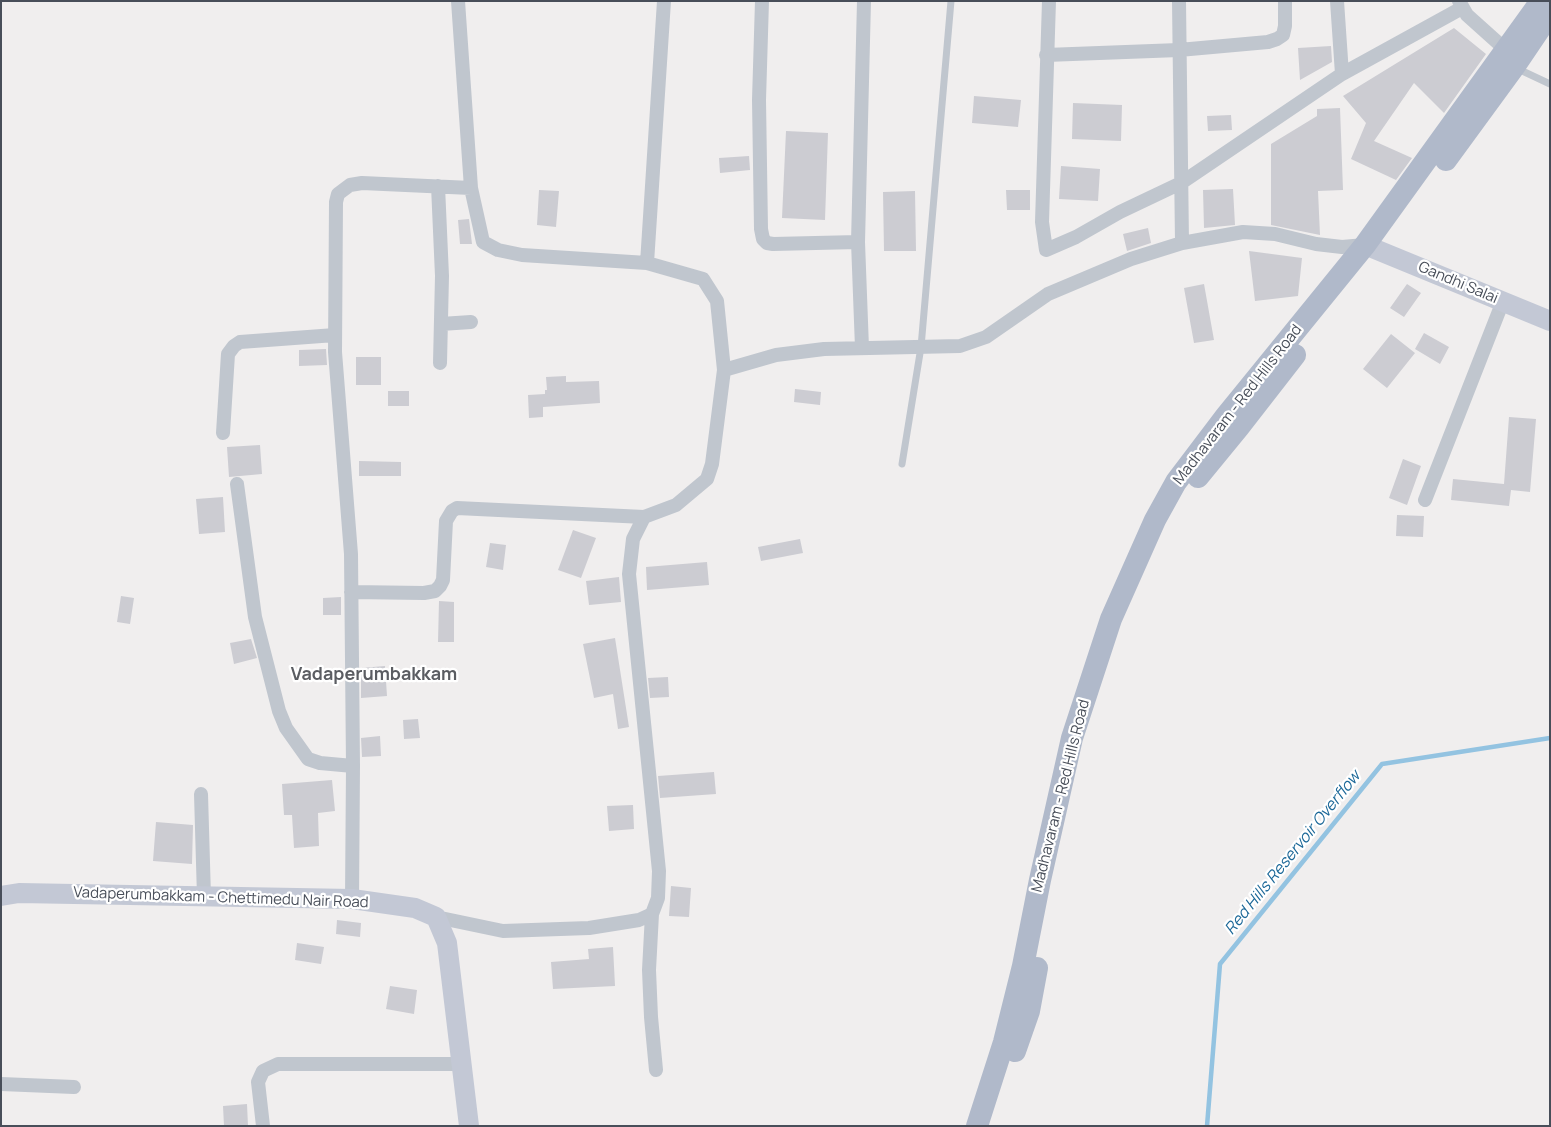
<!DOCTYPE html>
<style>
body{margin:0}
#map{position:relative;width:1551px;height:1127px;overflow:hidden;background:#f0eeee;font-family:Manrope,sans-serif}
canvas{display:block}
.frame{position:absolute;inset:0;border:2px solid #484e59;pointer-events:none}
</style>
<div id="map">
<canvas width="1551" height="1127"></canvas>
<div class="frame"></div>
</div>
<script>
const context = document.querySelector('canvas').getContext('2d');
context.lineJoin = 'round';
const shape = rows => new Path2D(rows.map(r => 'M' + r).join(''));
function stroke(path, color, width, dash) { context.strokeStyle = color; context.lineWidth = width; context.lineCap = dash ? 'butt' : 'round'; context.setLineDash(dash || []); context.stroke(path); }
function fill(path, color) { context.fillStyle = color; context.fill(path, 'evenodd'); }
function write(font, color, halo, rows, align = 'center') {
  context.font = font + ' Manrope,sans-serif'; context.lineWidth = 4.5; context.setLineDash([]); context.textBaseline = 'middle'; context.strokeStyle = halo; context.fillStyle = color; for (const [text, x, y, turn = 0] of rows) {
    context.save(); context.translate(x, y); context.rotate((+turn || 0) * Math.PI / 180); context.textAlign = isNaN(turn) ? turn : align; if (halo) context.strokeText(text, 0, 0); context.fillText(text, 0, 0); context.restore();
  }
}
stroke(shape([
 [1207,1126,1220,964,1382,764,1550,738]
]), '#93c3e1', 4.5);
fill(shape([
 [1454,28,1486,54,1444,113,1414,83,1374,141,1412,158,1396,180,1351,159,1366,123,1343,96],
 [1331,46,1332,62,1300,80,1298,48],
 [974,96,1021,100,1018,127,972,123],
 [1073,103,1122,105,1121,141,1072,139],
 [1340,108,1343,190,1318,191,1320,235,1271,225,1271,144,1317,116,1317,109],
 [1231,115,1232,130,1208,131,1207,116],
 [786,131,828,133,825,220,782,218],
 [749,156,750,170,720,173,719,158],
 [1061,166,1100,169,1098,201,1059,199],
 [1233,189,1235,225,1204,228,1203,190],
 [539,190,559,191,556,227,537,225],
 [1006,190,1030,190,1030,210,1007,210],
 [915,191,916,251,884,251,883,192],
 [469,219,472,244,460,244,458,220],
 [1148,228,1151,243,1127,251,1123,234],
 [1249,251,1302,258,1298,296,1255,301],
 [1204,284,1214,340,1194,343,1184,288],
 [1407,284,1421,293,1404,317,1390,308],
 [1424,333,1449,347,1440,364,1415,349],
 [1391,334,1415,353,1387,388,1363,369],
 [326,349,327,365,299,366,299,350],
 [356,357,381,357,381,385,356,385],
 [566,376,566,382,599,381,600,403,543,407,543,417,529,418,528,395,545,394,545,390,547,390,546,377],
 [795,389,821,392,820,405,794,402],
 [388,391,409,391,409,406,388,406],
 [1509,417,1536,419,1530,492,1511,490,1509,506,1451,500,1453,479,1504,484],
 [260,445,262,474,229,477,227,447],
 [1403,459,1421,466,1407,505,1389,498],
 [359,461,401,462,401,476,359,476],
 [223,497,225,532,199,534,196,499],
 [1397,515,1424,516,1423,537,1396,536],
 [573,530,596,538,581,578,558,570],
 [800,539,803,553,761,561,758,547],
 [490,543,506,545,503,570,486,567],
 [707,562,709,585,647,590,646,567],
 [619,577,621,602,589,605,586,581],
 [121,596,134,598,130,624,117,622],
 [341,597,341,615,323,615,323,598],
 [439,601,454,602,454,642,438,642],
 [615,638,629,727,618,729,613,694,594,698,583,644],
 [251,639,257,658,234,664,230,643],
 [385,666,387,696,361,698,361,668],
 [668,677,669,697,650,698,648,678],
 [418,719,420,738,404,739,403,720],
 [380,736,381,756,362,757,361,738],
 [714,772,716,794,660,798,658,776],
 [332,780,335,811,318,813,319,846,294,848,292,815,284,815,282,784],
 [633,805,634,829,609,831,607,806],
 [156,822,193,825,192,864,153,861],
 [671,886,691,888,689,917,669,916],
 [337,920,361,923,360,937,336,934],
 [297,943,324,947,321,964,295,960],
 [613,947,615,986,553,989,551,962,589,959,588,949],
 [390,986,417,990,414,1014,386,1009],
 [247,1104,248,1126,224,1126,223,1106]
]), '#ccccd2');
stroke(shape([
 [1516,68,1550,84],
 [902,464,921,347,951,1]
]), '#c0c6ce', 7);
stroke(shape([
 [762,1,759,100,761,229,763,239,767,243,773,244,858,242],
 [1049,1,1042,222,1046,250,1076,237,1120,212,1181,183,1342,74,1462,8],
 [1179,1,1182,243],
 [1337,1,1342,74],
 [1459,1,1467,15,1506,50],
 [1046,55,1179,50,1268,42,1277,39,1283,35,1285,26,1285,1],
 [438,186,442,276,440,363],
 [647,263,664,1],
 [441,324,471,322],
 [862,348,858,242,864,1],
 [724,370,776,355,824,349,960,346,986,337,1048,294,1131,259,1182,243,1243,232,1275,234,1316,244,1342,247,1365,245],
 [223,433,228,354,234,346,240,342,335,335],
 [237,484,255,617,279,711,286,728,308,759,320,763,353,766],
 [1425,500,1503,301],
 [351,592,424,593,435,591,440,586,443,580,446,521,452,511,457,508,644,517],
 [201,794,204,897],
 [352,899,353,766,351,554,335,352,336,202,338,194,350,185,362,183,471,188],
 [652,914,649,970,651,1017,656,1070],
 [436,917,503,931,589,928,639,920,652,914,658,898,659,871,629,574,633,539,644,517,676,505,707,479,712,464,724,370,717,301,703,279,647,263,522,255,498,250,483,242,471,188,458,1],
 [1,1084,74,1087],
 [263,1126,258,1082,263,1071,278,1064,463,1064]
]), '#c0c6ce', 14);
stroke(shape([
 [1365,245,1550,321],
 [1,896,19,893,352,899,415,908,436,917,447,943,469,1126]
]), '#c3c8d5', 20);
stroke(shape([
 [1446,160,1514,67,1550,14],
 [1198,477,1239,427,1295,355],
 [1015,1051,1029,1011,1037,968],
 [977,1126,1004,1042,1023,966,1040,880,1072,738,1111,619,1155,520,1176,482,1226,416,1365,245,1541,1]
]), '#b0b9ca', 22);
write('15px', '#484e59', '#fff', [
 ["Gandhi Salai",1458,283,23],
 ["Madhavaram - Red Hills Road",1238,405,-52],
 ["Madhavaram - Red Hills Road",1061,796,-76],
 ["Vadaperumbakkam - Chettimedu Nair Road",221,898,2]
]);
write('italic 16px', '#1c6898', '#fff', [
 ["Red Hills Reservoir Overflow",1293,853,-51]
]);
write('bold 18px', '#5b5d62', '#fff', [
 ["Vadaperumbakkam",374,675]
]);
</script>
